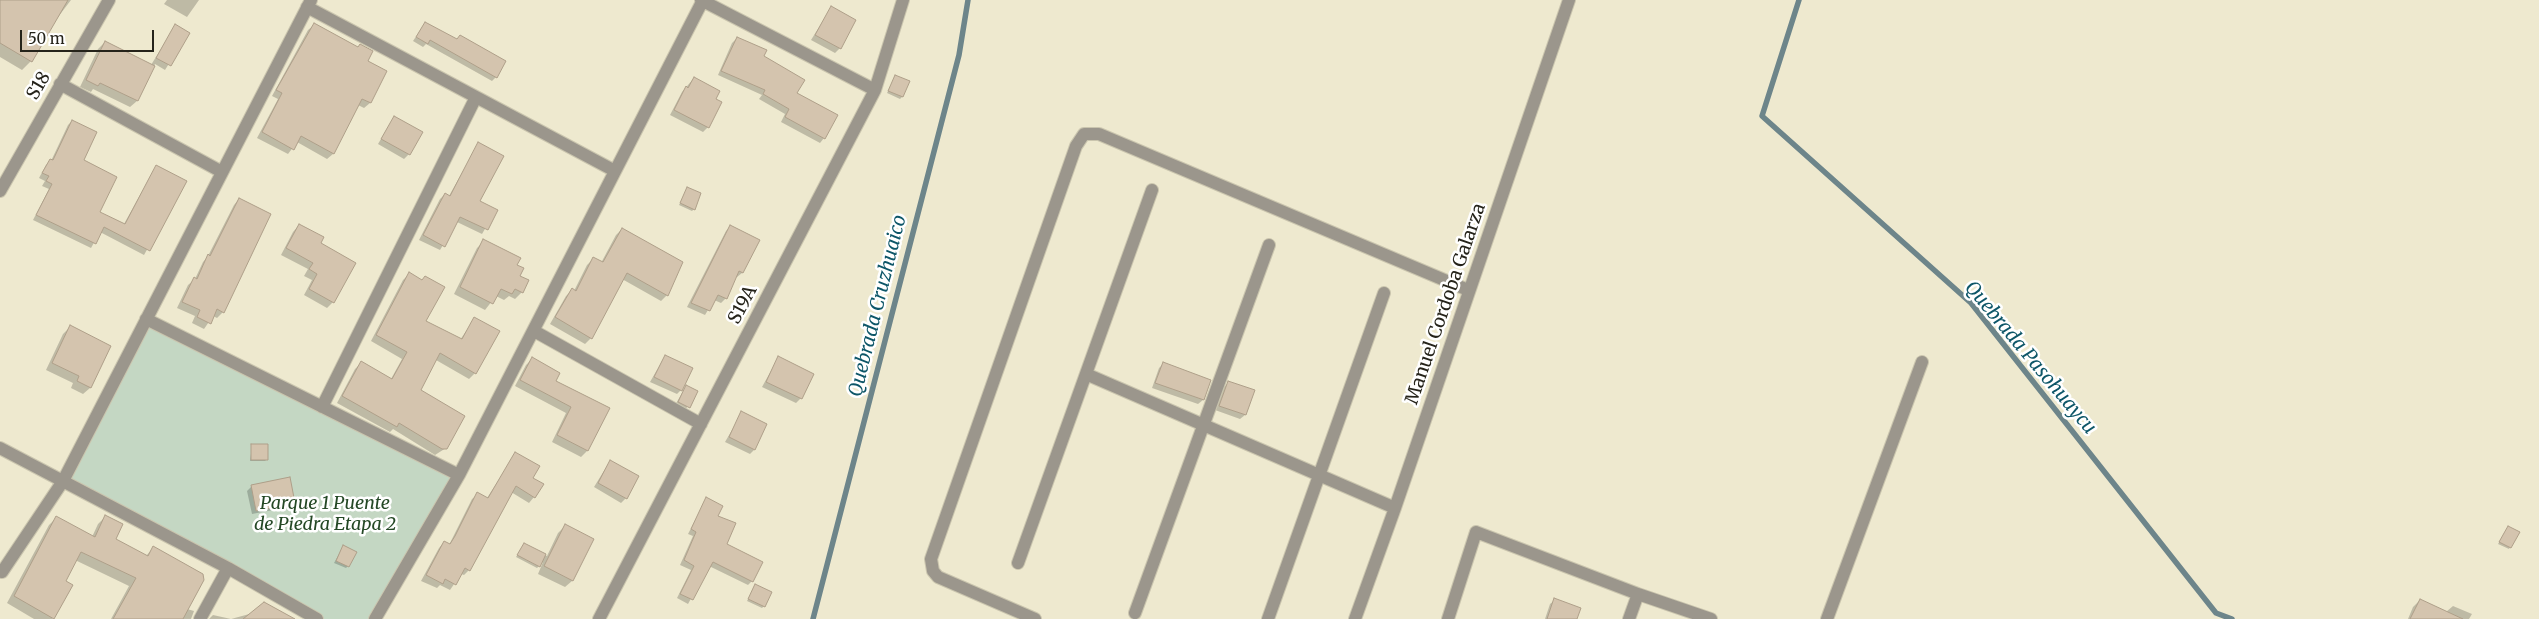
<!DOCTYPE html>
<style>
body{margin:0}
#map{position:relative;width:2539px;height:619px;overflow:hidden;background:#eee9cf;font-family:Merriweather,serif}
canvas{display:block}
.scale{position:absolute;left:20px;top:30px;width:134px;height:22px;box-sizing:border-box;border:2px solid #25231a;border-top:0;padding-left:6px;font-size:15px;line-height:18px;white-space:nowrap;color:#25231a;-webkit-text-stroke:4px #fff;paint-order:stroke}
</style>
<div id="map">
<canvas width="2539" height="619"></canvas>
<div class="scale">50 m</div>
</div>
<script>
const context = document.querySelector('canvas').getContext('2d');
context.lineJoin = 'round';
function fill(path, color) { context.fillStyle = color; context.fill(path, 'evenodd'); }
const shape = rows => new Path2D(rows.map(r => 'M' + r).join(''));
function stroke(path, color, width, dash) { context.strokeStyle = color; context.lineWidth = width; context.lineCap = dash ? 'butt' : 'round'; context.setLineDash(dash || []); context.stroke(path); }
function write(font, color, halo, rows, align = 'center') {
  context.font = font + ' Merriweather,serif'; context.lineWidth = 5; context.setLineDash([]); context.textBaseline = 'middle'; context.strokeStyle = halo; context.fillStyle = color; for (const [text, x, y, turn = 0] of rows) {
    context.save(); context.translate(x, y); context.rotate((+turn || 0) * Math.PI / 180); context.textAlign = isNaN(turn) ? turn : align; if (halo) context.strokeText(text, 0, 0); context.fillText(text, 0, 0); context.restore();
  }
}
fill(shape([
 [146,319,459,475,375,619,317,619,63,481]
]), '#c4d7c3');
fill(shape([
 [0,0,71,0,55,21,31,61,22,70,0,57],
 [167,0,199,0,187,17,164,4],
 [831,8,840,48,835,53,811,40],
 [425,23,496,77,492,81,426,44,423,47,413,41],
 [314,25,367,61,386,72,370,103,364,108,358,105,333,154,327,159,297,142,288,154,257,138,278,99,272,96,308,30],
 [175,26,188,33,165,70,155,64,137,101,130,107,93,89,91,92,80,87,98,49,105,42,151,65],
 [737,38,762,56,796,93,824,138,820,143,781,122,785,114,759,99,762,95,718,75,732,43],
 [895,77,902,97,900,99,887,93],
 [694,78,714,99,708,127,703,132,670,115,682,92],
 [394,117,409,154,404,159,378,144],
 [72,121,98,212,124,224,156,166,185,182,144,255,100,232,91,248,33,220,49,189,42,186,45,181,39,178,46,165,51,161,68,125],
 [478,144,479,202,496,210,482,234,457,222,440,250,419,240,440,199,445,194,449,196],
 [687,189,694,209,692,211,679,205],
 [239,199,223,312,217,318,213,316,204,329,192,323,195,316,177,308,188,285,195,279,203,262,208,256,234,205],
 [299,225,319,243,333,302,327,308,304,295,312,280,304,276,308,269,281,255,293,232],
 [730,227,758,241,742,273,737,277,735,276,726,298,721,303,714,300,705,315,687,307,726,231],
 [622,229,667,295,661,301,622,279,591,338,585,344,550,324,566,296,572,290,574,291,587,265,593,259,601,263,616,235],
 [484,241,515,265,522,292,515,299,509,296,504,300,496,296,485,310,454,294,477,248],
 [409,274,424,322,460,340,475,318,475,373,469,379,436,360,420,390,446,448,435,455,393,429,390,432,337,403,355,369,361,363,391,379,402,359,371,341,403,280],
 [70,327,110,347,90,388,83,394,71,388,73,383,46,370,63,334],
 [665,356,681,390,677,394,650,382],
 [778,358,801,398,796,403,762,387],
 [532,359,554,381,608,409,587,451,581,457,552,442,566,413,515,386,526,365],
 [1164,363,1203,400,1198,404,1152,388,1159,368],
 [1229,382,1253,391,1245,415,1240,419,1215,410,1224,387],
 [686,386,697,391,684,412,674,407],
 [742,413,754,450,750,454,725,442],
 [252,446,267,459,265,461,250,461],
 [516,453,531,478,534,497,529,503,511,492,469,570,464,575,461,574,450,590,440,585,437,588,421,581,439,548,444,542,449,545,472,499,478,494,487,498],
 [610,461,626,498,621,503,594,487],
 [252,486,294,502,289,507,252,514,247,491],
 [706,499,716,516,726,545,752,581,748,585,709,566,688,604,677,598,691,570,680,565,693,536,688,534],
 [105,517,114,540,146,556,153,548,202,574,187,609,194,611,191,619,111,619,129,586,75,560,64,581,52,619,34,619,7,603,49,525,56,518,92,537,98,524],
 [565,526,592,539,572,581,565,587,538,574,543,562,537,568,516,557,524,544,547,556,558,533],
 [2508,527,2510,547,2509,549,2498,544],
 [343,547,348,566,346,568,334,563],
 [755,585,764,606,762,608,747,601],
 [1555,600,1576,619,1545,619,1550,604],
 [2420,600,2446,612,2453,606,2472,614,2469,619,2408,619,2413,607],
 [253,613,292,619,231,619],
 [213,615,231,619,209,619]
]), '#0003');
stroke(shape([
 [1799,0,1762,116,1971,303,2216,613,2232,619],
 [813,619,959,55,968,0]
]), '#6d858a', 5.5);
const building = shape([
 [0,0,68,0,32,62,0,43,0,0],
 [831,6,856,20,841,49,815,35,831,6],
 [425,22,457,39,460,35,506,61,497,78,430,40,428,44,416,37,425,22],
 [314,23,358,47,360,44,373,51,368,61,387,71,371,103,362,99,334,154,301,136,294,150,262,132,282,93,276,90,314,23],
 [175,24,190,33,171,66,156,58,175,24],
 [737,37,767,50,764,56,805,80,797,93,838,115,825,139,785,117,789,109,763,94,765,90,721,71,737,37],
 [105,41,155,66,138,101,100,83,98,86,86,80,105,41],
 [895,75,910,81,903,97,888,91,895,75],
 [694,77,720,91,716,99,722,102,709,128,674,110,686,86,688,88,694,77],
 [394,116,423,132,410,155,381,139,394,116],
 [72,120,97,132,84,160,117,177,100,212,125,224,156,165,187,181,150,251,104,227,96,244,36,215,52,184,46,181,49,176,42,173,50,159,53,160,72,120],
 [478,142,504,156,480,201,498,210,488,230,460,217,445,247,423,235,445,193,450,196,478,142],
 [687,187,701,193,695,210,680,203,687,187],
 [239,198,271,214,224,313,217,309,211,324,197,317,200,310,182,302,194,277,197,279,208,254,210,256,239,198],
 [299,224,324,237,321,243,356,263,334,303,309,289,317,274,309,269,313,263,286,248,299,224],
 [730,225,760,240,743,273,739,271,727,299,718,295,710,311,691,303,730,225],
 [622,228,683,262,668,296,627,273,592,339,555,317,572,288,576,291,593,257,603,262,622,228],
 [483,239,521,258,517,265,524,268,520,276,529,280,523,293,515,289,512,294,501,289,493,304,460,287,483,239],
 [409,272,422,280,425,276,445,287,426,321,462,339,474,317,500,331,476,374,440,353,421,390,465,416,447,449,442,449,399,423,397,427,342,396,361,361,392,379,407,352,376,335,409,272],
 [70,325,111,346,91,388,77,381,79,376,52,363,70,325],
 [665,355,693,368,682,391,654,377,665,355],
 [778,356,814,374,802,399,766,382,778,356],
 [532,357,560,373,556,381,610,408,588,451,557,435,571,407,520,380,532,357],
 [1163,362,1211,380,1204,400,1155,383,1163,362],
 [1228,381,1255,390,1246,415,1219,406,1228,381],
 [686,385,698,391,690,408,678,402,686,385],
 [741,411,767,424,755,450,729,437,741,411],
 [251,444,268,444,268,460,251,460,251,444],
 [515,452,540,466,533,478,544,484,535,498,516,486,470,571,465,568,456,585,445,579,443,584,426,575,444,541,450,544,455,536,477,492,488,498,515,452],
 [610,460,639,476,627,499,598,483,610,460],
 [290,477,295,503,256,511,251,485,290,477],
 [706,497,723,506,718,516,736,523,727,544,763,562,753,582,713,562,693,600,680,594,694,566,684,560,696,532,691,529,706,497],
 [105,515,123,524,116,539,148,556,153,546,203,574,204,580,183,619,113,619,136,578,81,552,66,581,73,585,54,619,14,596,56,516,95,537,105,515],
 [565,524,594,539,573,581,544,566,565,524],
 [2508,526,2520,532,2511,548,2499,542,2508,526],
 [524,543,546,554,540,567,517,555,524,543],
 [343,545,357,552,349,567,336,561,343,545],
 [755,584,772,592,765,607,748,599,755,584],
 [1554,598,1581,608,1577,619,1547,619,1554,598],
 [2420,599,2463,619,2410,619,2420,599],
 [264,602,295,619,243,619,264,602]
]);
fill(building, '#d4c4ae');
stroke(building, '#ae9f89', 1);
const street = shape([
 [701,0,875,90],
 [307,7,615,171],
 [60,84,222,172],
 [0,191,109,0],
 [146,319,459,475],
 [534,331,701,424],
 [1086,374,1395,508],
 [322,407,476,97],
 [0,448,228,568,317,619],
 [1018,563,1152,190],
 [2,572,63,481,311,0],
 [1135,613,1269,245],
 [200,619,228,568],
 [375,619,459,475,703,0],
 [599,619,875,90,903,0],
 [1035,619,938,577,933,571,931,559,1076,146,1084,134,1099,134,1468,290],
 [1268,619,1384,293],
 [1355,619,1395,508,1569,0],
 [1448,619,1476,532,1638,594,1711,619],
 [1629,619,1638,594],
 [1827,619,1922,362]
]);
stroke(street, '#cac5ae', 14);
stroke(street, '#9b968c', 12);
write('18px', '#25231a', '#fff', [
 ["S18",39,86,-60],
 ["Manuel Cordoba Galarza",1446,304,-71],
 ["S19A",743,305,-62]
]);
write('italic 18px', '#244825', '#fff', [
 ["Parque 1 Puente",325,504],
 ["de Piedra Etapa 2",325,525]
]);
write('italic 19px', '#0d5668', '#fff', [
 ["Quebrada Cruzhuaico",878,306,-76],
 ["Quebrada Pasohuaycu",2030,358,50]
]);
</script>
